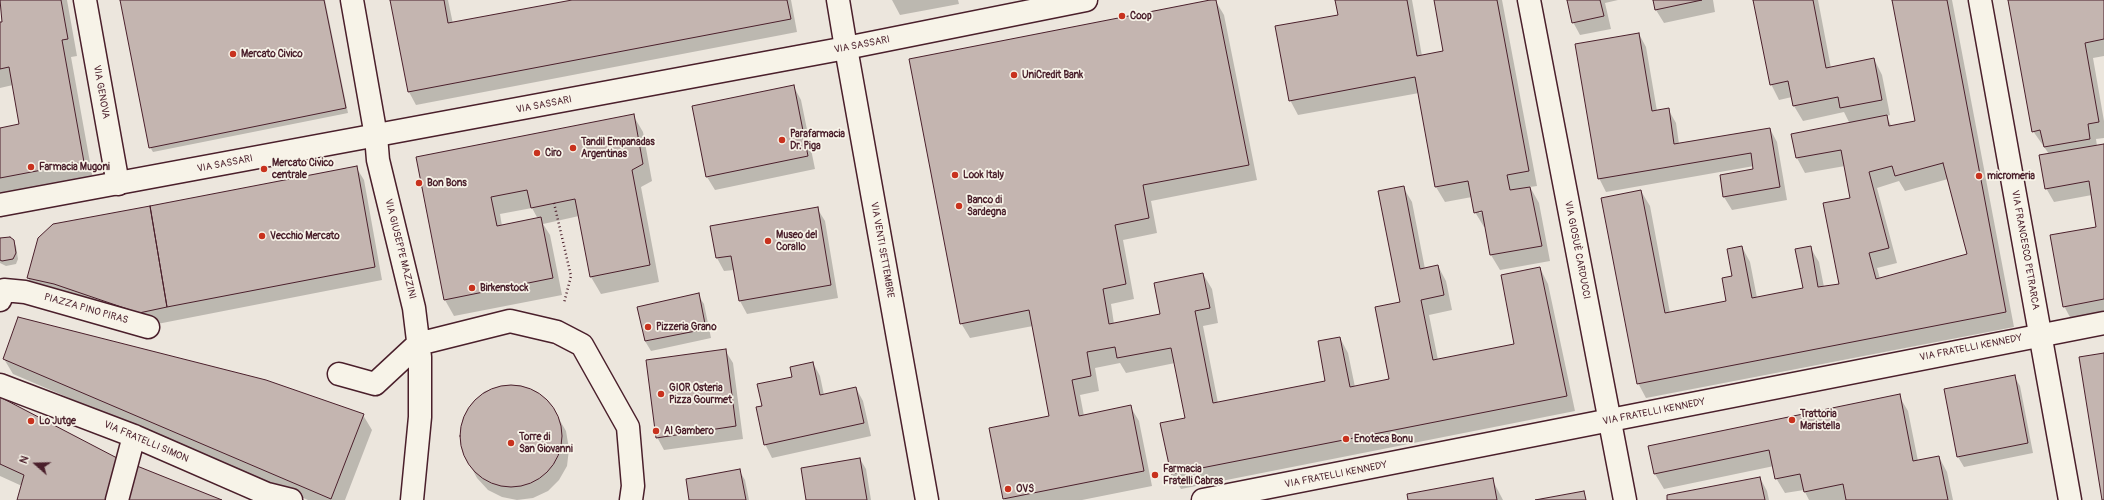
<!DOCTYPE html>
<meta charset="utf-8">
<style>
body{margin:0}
#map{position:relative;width:2104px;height:500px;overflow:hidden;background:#ece6dd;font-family:Pangolin,sans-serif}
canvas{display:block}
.north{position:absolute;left:16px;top:444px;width:40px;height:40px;-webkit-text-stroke:3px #f7f3e8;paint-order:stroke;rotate:290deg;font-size:11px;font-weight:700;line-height:16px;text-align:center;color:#4a1f2b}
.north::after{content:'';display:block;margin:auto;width:14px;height:18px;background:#4a1f2b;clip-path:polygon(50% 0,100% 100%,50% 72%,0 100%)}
</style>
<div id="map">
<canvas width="2104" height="500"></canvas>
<div class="north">N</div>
</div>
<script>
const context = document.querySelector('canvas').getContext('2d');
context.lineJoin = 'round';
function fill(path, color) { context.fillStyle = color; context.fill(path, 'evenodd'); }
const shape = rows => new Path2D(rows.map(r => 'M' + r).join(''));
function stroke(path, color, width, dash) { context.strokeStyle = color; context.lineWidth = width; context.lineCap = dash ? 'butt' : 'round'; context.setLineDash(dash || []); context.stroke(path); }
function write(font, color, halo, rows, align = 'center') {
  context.font = font + ' Pangolin,sans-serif'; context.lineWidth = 3.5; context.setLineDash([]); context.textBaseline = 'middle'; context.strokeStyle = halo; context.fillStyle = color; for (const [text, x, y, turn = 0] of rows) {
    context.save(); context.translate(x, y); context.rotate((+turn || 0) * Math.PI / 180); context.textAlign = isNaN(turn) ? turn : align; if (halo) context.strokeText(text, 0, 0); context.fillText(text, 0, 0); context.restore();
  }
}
fill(shape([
 [0,0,67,0,77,56,71,57,93,179,0,196,0,129,21,125,13,85,0,88,0,23,3,23],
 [121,0,325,0,348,113,153,152,150,147],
 [391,0,448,0,453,24,578,0,791,0,797,32,416,105,409,92],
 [892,0,958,0,959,4,900,15],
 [1215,0,1224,15,1257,180,1151,201,1157,233,1123,240,1134,299,1111,304,1114,324,1162,315,1203,274,1212,289,1218,323,1203,326,1218,403,1326,382,1340,338,1348,353,1355,387,1390,380,1401,303,1403,187,1412,202,1425,269,1438,266,1446,281,1452,310,1429,315,1438,360,1515,344,1540,268,1548,284,1575,411,1181,489,1172,474,1161,424,1186,419,1175,363,1126,373,1120,363,1095,368,1099,391,1080,395,1084,416,1130,406,1139,421,1152,486,1082,500,1005,500,1004,499,1051,417,1033,326,970,338,961,323],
 [1336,0,1412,0,1422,56,1445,52,1435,0,1502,0,1537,186,1530,187,1539,203,1550,261,1500,270,1491,255,1486,227,1484,227,1475,212,1472,197,1445,202,1436,187,1419,93,1298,115,1290,100,1339,15],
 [1487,209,1487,211,1479,213,1479,211],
 [1568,0,1618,0,1605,3,1611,29,1580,35,1573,22],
 [1654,0,1713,0,1715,12,1664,23,1656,10],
 [1754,0,1818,0,1831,68,1874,59,1882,75,1890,115,1886,116,1892,127,1916,122,1893,0,1952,0,2014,327,1646,398,1638,383,1641,191,1650,206,1670,313,1728,302,1742,247,1750,262,1757,298,1804,289,1810,247,1819,262,1824,287,1840,284,1851,199,1845,166,1805,173,1797,158,1792,135,1850,124,1844,112,1803,121,1794,106,1792,97,1779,100,1771,84],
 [1948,179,1968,255,1880,279,1877,268,1897,263,1877,188,1899,181,1905,191],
 [2009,0,2104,0,2104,56,2093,58,2104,121,2104,138,2096,139,2097,146,2104,145,2104,314,2071,319,2064,306,2097,228,2092,195,2054,202,2046,188,2049,154,2033,131],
 [1639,34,1646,47,1657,111,1668,109,1676,123,1679,144,1770,129,1777,142,1787,200,1732,210,1724,197,1755,170,1754,166,1606,192,1599,178],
 [794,87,801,100,815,169,715,190,707,177],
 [633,115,643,132,652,181,641,187,659,282,601,294,591,277,579,216,543,224,550,235,562,295,454,316,445,300,417,158],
 [532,208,538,219,502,226,500,214],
 [356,167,364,180,382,280,147,326,35,291,28,278],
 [817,208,825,221,838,298,747,314,740,301,734,270,724,271,717,258,711,227],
 [0,239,13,241,16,246,18,259,16,264,6,266,0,263],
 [698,295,704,304,711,338,651,351,645,341,638,308],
 [725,350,733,363,743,439,664,450,657,437],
 [4,359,363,415,372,430,345,500,308,500,13,374],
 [813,363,820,376,824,395,856,388,863,401,871,436,772,458,765,444,763,406,793,377],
 [2014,376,2020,386,2033,453,1964,467,1958,457,1945,390],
 [519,385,536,391,549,402,566,431,569,449,567,466,559,480,548,491,533,498,517,500,502,497,488,490,477,478,462,450,460,434,463,418,472,403,485,391,502,386],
 [1899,396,1908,411,1918,461,1939,457,1947,472,1953,500,1809,500,1804,490,1785,493,1776,478,1774,466,1664,489,1655,474],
 [0,398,120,500,18,500,22,486,0,476],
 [860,459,866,469,871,500,807,500],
 [739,470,745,480,749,500,691,500],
 [1760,478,1767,491,1769,500,1668,500],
 [1492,479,1503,500,1409,500]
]), '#0003');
const building = shape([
 [0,0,61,0,68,39,62,40,84,162,0,178,0,128,19,124,9,67,0,69,0,22,2,22,0,0],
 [120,0,324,0,346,108,149,148,120,0],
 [390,0,444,0,448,23,572,0,787,0,791,19,408,92,390,0],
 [1210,0,1216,0,1249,165,1143,185,1149,218,1115,225,1126,284,1103,289,1109,324,1160,314,1154,283,1203,273,1210,308,1195,311,1213,403,1325,381,1318,341,1340,337,1350,387,1389,379,1375,307,1400,302,1378,191,1404,186,1420,269,1438,265,1444,295,1421,300,1433,360,1514,344,1501,275,1540,267,1567,396,1171,474,1160,423,1185,418,1171,348,1117,358,1115,347,1087,352,1091,376,1072,380,1079,416,1131,405,1144,471,1003,499,989,428,1049,416,1029,310,960,324,909,59,1210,0],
 [1335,0,1407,0,1417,56,1443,51,1434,0,1497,0,1529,171,1507,175,1510,190,1530,187,1542,246,1490,255,1482,211,1474,213,1468,181,1435,187,1415,77,1289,101,1275,26,1338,15,1335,0],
 [1567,0,1600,0,1604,16,1572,23,1567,0],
 [1653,0,1702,0,1655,10,1653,0],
 [1753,0,1813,0,1826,68,1874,58,1882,100,1840,108,1838,97,1793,106,1788,81,1770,85,1753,0],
 [1892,0,1947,0,2006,312,1637,384,1601,198,1641,190,1665,313,1726,301,1722,278,1732,276,1727,249,1742,246,1752,298,1803,288,1795,249,1811,246,1818,287,1839,284,1823,203,1850,198,1841,150,1796,158,1791,134,1887,115,1889,126,1915,121,1892,0],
 [1943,163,1967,254,1876,279,1869,253,1889,248,1869,172,1892,166,1895,176,1943,163],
 [2008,0,2104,0,2104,39,2085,43,2099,122,2088,124,2090,139,2044,147,2040,130,2032,132,2008,0],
 [1639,33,1652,111,1669,108,1674,144,1770,128,1780,187,1723,197,1720,175,1753,169,1751,153,1598,179,1575,44,1639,33],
 [794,85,808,156,706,177,692,106,794,85],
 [634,114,643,164,632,170,650,265,590,277,575,199,531,208,527,190,491,197,497,226,541,217,553,278,444,300,416,157,634,114],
 [2104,144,2104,299,2063,307,2050,235,2096,227,2089,181,2045,189,2039,155,2104,144],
 [357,166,375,267,167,307,150,206,357,166],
 [150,206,167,307,139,313,54,284,27,278,38,238,53,224,150,206],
 [818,207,831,285,739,301,731,256,716,258,710,226,818,207],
 [10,237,14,240,16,253,13,259,2,261,0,260,0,238,10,237],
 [699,293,706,329,645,341,637,307,699,293],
 [18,317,266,380,364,414,331,499,3,359,18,317],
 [726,349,736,426,656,438,646,360,726,349],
 [2104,353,2104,500,2102,500,2079,357,2104,353],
 [813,362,820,395,856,387,864,423,764,445,756,407,762,406,757,384,792,377,790,367,813,362],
 [2015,375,2028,443,1957,457,1944,389,2015,375],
 '460 436a51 51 0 1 1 102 0a51 51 0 1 1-102 0Z',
 [1900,394,1913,461,1939,456,1948,500,1846,500,1843,484,1804,492,1800,474,1775,479,1769,450,1654,474,1648,446,1900,394],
 [0,397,117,458,106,500,17,500,24,475,0,464,0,397],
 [860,458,867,500,806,500,801,468,860,458],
 [137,466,222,500,128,500,137,466],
 [740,469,746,500,689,500,686,479,740,469],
 [1760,477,1765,500,1667,500,1667,495,1760,477],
 [1493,478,1497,500,1408,500,1407,494,1493,478],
 [1584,491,1586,500,1535,500,1584,491]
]);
fill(building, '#c4b5b0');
stroke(building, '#4a1f2b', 1);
const pedestrian = shape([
 [376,136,378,160,414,308,420,357,420,417,412,500],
 [0,300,4,290,25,292,148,327],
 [339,374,375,384,418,344,510,321,557,332,582,345,628,427,633,486,631,500],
 [0,385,134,436,267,494,291,500],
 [117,500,134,436]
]);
const minor = shape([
 [85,0,118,184],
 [352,0,376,136],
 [1529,0,1625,500],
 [1980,0,2070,500],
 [846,48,1086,0]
]);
const tertiary = shape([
 [846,48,927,500],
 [1203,500,2104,323]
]);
const primary = shape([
 [0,205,846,48,838,0]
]);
stroke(pedestrian, '#4a1f2b', 25);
stroke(minor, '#4a1f2b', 25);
stroke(tertiary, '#4a1f2b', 25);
stroke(primary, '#4a1f2b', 25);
stroke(shape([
 [554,203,571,276,564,303]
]), '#4a1f2b', 2.5, [1, 3]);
stroke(pedestrian, '#f7f3e8', 22);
stroke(minor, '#f7f3e8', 22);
stroke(tertiary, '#f7f3e8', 22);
stroke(primary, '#f7f3e8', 22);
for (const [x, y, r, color] of [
 [1122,16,4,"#c8321e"],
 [233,54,4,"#c8321e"],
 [1014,75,4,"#c8321e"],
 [782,140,4,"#c8321e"],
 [573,148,4,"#c8321e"],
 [537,153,4,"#c8321e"],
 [31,167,4,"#c8321e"],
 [264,169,4,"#c8321e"],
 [955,175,4,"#c8321e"],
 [1979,176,4,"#c8321e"],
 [419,183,4,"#c8321e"],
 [959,206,4,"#c8321e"],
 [262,236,4,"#c8321e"],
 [768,241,4,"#c8321e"],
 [472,288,4,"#c8321e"],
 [648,327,4,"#c8321e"],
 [661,394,4,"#c8321e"],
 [1792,420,4,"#c8321e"],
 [31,421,4,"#c8321e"],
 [656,431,4,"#c8321e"],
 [1346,439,4,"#c8321e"],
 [511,443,4,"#c8321e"],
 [1155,475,4,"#c8321e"],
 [1008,489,4,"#c8321e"]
]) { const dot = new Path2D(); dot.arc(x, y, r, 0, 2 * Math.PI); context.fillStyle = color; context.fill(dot); stroke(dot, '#f7f3e8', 1.5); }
write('bold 10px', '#4a1f2b', '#f7f3e8', [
 ["Coop",1130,16],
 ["Mercato Civico",241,54],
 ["UniCredit Bank",1022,75],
 ["Parafarmacia",790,134],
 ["Dr. Piga",790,146],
 ["Tandil Empanadas",581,142],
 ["Argentinas",581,154],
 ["Ciro",545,153],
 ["Mercato Civico",272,163],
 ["centrale",272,175],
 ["Farmacia Mugoni",39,167],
 ["Look Italy",963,175],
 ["micromeria",1987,176],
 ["Bon Bons",427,183],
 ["Banco di",967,200],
 ["Sardegna",967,212],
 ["Museo del",776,235],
 ["Corallo",776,247],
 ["Vecchio Mercato",270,236],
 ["Birkenstock",480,288],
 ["Pizzeria Grano",656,327],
 ["GIOR Osteria",669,388],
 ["Pizza Gourmet",669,400],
 ["Trattoria",1800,414],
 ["Maristella",1800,426],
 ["Lo Jutge",39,421],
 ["Al Gambero",664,431],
 ["Torre di",519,437],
 ["San Giovanni",519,449],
 ["Enoteca Bonu",1354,439],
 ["Farmacia",1163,469],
 ["Fratelli Cabras",1163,481],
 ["OVS",1016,489]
], 'left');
write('10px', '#4a1f2b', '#f7f3e8', [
 ["VIA SASSARI",862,45,-11],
 ["VIA GENOVA",101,92,80],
 ["VIA SASSARI",544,105,-11],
 ["VIA SASSARI",225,164,-11],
 ["VIA GIUSEPPE MAZZINI",400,249,76],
 ["VIA VENTI SETTEMBRE",882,250,80],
 ["VIA GIOSUÈ CARDUCCI",1577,250,79],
 ["VIA FRANCESCO PETRARCA",2025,250,80],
 ["PIAZZA PINO PIRAS",86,309,16],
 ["VIA FRATELLI KENNEDY",1971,348,-11],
 ["VIA FRATELLI KENNEDY",1654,412,-11],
 ["VIA FRATELLI SIMON",146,442,23],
 ["VIA FRATELLI KENNEDY",1336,475,-11]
]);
</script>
